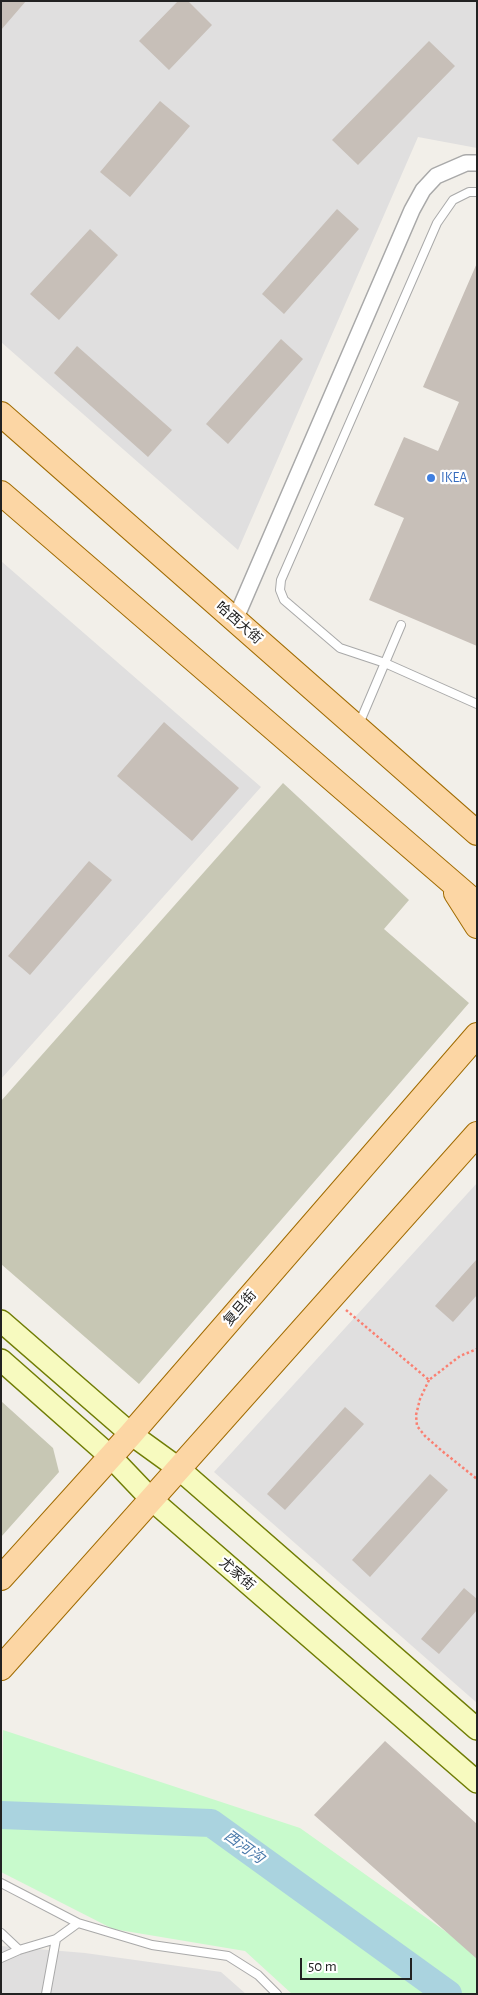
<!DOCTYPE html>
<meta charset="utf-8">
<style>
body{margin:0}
#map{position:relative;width:478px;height:1995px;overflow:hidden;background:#f2efe9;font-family:"Alegreya Sans",sans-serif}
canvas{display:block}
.frame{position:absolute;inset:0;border:2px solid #222;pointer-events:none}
.scale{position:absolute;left:300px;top:1958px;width:112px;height:22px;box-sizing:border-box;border:2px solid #222;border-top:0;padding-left:6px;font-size:15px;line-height:18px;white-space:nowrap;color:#222;-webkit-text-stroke:4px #fff;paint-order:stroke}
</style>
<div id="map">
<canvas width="478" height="1995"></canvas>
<div class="frame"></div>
<div class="scale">50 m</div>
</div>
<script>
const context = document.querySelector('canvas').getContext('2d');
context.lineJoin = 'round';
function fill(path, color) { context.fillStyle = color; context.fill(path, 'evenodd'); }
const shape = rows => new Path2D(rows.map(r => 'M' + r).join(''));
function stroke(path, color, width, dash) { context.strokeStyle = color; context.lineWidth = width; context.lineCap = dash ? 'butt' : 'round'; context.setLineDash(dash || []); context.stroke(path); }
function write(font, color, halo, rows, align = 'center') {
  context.font = font + ' "Alegreya Sans","Noto Sans SC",sans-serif'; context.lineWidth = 4.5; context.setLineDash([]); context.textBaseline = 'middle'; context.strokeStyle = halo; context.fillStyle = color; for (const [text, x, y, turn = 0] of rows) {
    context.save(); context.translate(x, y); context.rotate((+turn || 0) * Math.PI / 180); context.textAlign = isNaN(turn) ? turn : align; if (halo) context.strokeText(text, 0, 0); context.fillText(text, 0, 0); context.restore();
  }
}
fill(shape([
 [1,1,477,1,477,148,418,137,238,550,1,342],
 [1,561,261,787,1,1079],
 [477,1183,477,1703,214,1472],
 [1,1946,85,1953,221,1972,246,1994,1,1994]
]), '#e0dfdf');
fill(shape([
 [283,783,409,900,384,929,469,1003,139,1384,1,1264,1,1101],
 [1,1401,53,1448,59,1472,1,1537]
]), '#c7c7b4');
fill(shape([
 [3,1730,300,1828,466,1946,477,1957,477,1994,292,1994,245,1951,113,1929,1,1872]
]), '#c8facc');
stroke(shape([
 [1,1815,211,1823,448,1994]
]), '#aad3df', 28);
fill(shape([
 [1,1,26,1,1,30],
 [178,1,188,1,212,25,169,70,139,41],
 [429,41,455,66,358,165,332,140],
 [160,101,190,126,130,197,100,172],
 [337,209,359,229,284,314,262,294],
 [90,229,118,255,59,320,30,294],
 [477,263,477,646,369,600,404,518,374,505,404,437,438,451,459,402,423,387],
 [281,339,303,359,228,444,206,424],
 [77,346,172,430,148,457,54,373],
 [164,722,239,788,192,841,117,776],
 [89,861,112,880,30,975,8,956],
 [477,1259,477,1295,453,1322,435,1306],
 [345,1407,364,1424,285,1510,267,1494],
 [430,1474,448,1490,370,1577,352,1560],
 [464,1588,477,1599,477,1610,439,1654,421,1639],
 [385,1741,477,1824,477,1959,314,1815]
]), '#c7bfb8');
const service = shape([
 [477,192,469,192,453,200,437,223,281,580,280,590,284,600,340,648,385,663,477,704],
 [359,724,401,625],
 [1,1883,78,1923],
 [1,1933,19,1950],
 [1,1958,19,1950,56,1939,78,1923,152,1945,228,1956,258,1975,277,1994],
 [46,1994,56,1939]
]);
const minor = shape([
 [235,620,412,210,423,190,436,176,466,163,477,163]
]);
const secondary = shape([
 [1,1321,131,1434,178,1468,477,1729],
 [1,1360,111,1457,152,1500,477,1782]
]);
const primary = shape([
 [1,414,477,833],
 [1,493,477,904],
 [456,893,477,926],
 [1,1578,131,1434,477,1035],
 [1,1668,477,1134]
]);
stroke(service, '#a9a9a9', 10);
stroke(minor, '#a9a9a9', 18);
stroke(secondary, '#707d05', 24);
stroke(primary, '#a06b00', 26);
stroke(shape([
 [346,1310,429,1380,460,1356,477,1349],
 [429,1380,420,1399,416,1415,417,1426,425,1436,442,1451,477,1479]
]), '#fa8072', 2.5, [2.5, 2.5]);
stroke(service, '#fff', 8);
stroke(minor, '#fff', 15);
stroke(secondary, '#f7fabf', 21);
stroke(primary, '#fcd6a4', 24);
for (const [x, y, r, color] of [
 [431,478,5,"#3f7fe0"]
]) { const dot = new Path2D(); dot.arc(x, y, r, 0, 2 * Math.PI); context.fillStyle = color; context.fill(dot); stroke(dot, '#fff', 2); }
write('14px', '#366cbe', '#fff', [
 ["IKEA",441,478]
], 'left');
write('14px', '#222', '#fff', [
 ["哈西大街",239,623,41],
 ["复旦街",240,1308,-49],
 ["尤家街",237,1574,41]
]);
write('italic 15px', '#4a7aab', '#fff', [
 ["西河沟",244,1847,36]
]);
</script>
